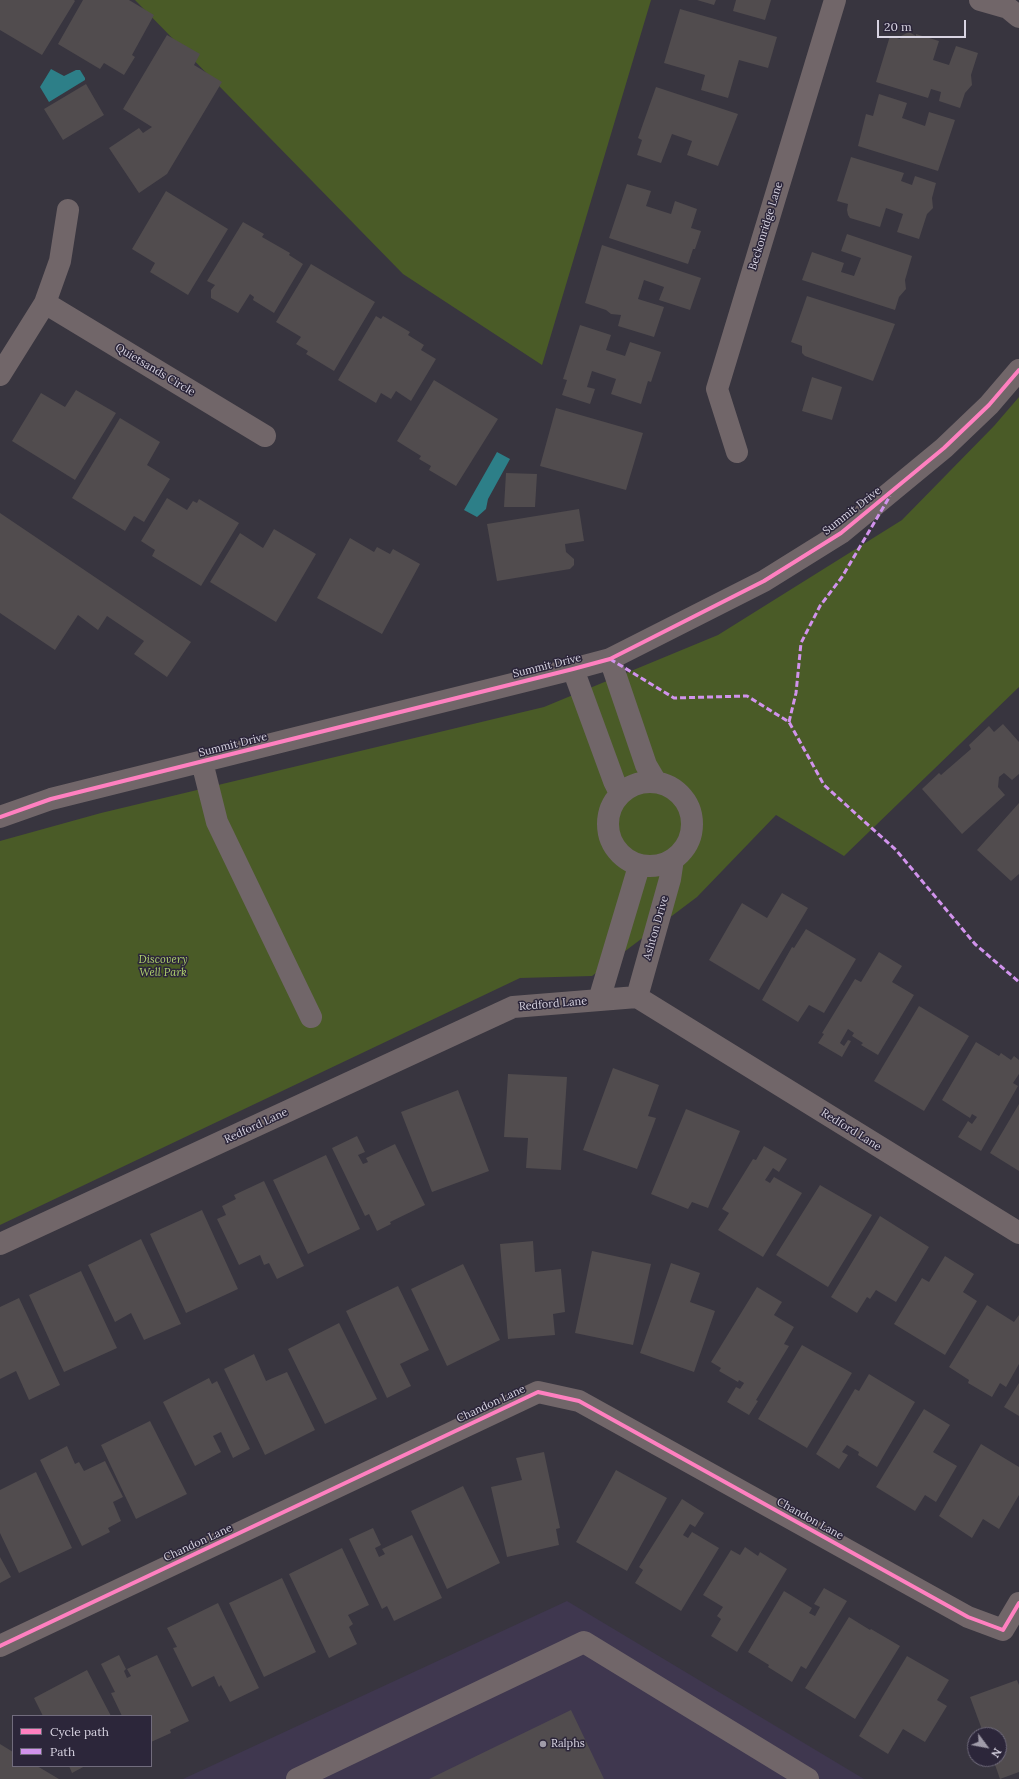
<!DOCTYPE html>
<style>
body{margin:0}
#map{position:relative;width:1019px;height:1779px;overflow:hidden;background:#38353f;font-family:Lora,serif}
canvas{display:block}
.legend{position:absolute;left:12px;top:1715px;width:140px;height:52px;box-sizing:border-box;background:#2c263a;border:1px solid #716c7d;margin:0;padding:5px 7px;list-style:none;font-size:12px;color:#d8d4e2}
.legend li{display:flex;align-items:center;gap:8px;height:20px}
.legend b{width:20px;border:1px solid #716c7d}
.north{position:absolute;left:967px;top:1727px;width:40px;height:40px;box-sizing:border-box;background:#2c263a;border:1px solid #716c7d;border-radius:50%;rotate:122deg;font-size:11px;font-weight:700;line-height:16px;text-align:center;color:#d8d4e2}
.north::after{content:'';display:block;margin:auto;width:14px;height:18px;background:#a09ca9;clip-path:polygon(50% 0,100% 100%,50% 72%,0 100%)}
.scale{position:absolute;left:877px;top:20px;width:89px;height:18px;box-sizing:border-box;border:2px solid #d8d4e2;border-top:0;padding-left:5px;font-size:12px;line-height:14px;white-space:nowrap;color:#d8d4e2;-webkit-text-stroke:3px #2c263a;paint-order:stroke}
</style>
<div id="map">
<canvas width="1019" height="1779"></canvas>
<ul class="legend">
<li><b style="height:5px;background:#ff80c0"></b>Cycle path</li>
<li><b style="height:5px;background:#d193ec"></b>Path</li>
</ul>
<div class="north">N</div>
<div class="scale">20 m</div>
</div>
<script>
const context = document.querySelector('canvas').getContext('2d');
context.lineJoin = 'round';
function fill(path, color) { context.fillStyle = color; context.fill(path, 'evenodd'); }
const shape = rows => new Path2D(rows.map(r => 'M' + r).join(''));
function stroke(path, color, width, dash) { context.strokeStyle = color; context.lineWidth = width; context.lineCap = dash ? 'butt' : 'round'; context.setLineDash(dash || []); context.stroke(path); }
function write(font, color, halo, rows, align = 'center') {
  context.font = font + ' Lora,serif'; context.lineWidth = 3; context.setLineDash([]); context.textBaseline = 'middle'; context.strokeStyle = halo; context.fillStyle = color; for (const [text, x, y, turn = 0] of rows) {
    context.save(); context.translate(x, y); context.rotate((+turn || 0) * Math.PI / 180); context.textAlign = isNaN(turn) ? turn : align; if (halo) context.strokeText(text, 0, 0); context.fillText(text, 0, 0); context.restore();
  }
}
fill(shape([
 [567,1601,864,1779,183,1779]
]), '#3f374f');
fill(shape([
 [135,0,651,0,542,365,403,274],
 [1019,397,1019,687,844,856,776,815,697,897,592,976,520,978,0,1225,0,841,101,813,544,707,718,635,902,520,994,426]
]), '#4a5b27');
fill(shape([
 [51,69,64,76,76,70,80,70,85,78,85,80,49,102,40,87],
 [497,452,510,459,488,499,486,509,477,517,464,510]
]), '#2d7f88');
fill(shape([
 [0,0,74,0,75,1,42,55,0,30],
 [83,0,129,0,154,15,132,55,135,57,124,75,104,63,100,69,58,44],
 [697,0,716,0,714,5],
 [736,0,771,0,765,20,733,11],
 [680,9,777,37,768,68,739,60,728,98,701,90,705,75,664,63],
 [909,32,916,36,916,34,939,41,933,60,949,65,956,46,978,53,971,75,972,85,965,93,960,108,939,101,941,92,931,89,928,98,876,82,890,36,900,39,901,36],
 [167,35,200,54,194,65,222,82,167,174,139,193,109,148,139,128,143,133,152,127,123,109],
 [86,84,104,115,63,140,44,109],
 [656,87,738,114,718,166,687,155,692,141,672,134,661,163,637,155,642,140,638,138],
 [879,94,907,103,902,118,925,126,929,112,955,120,938,171,858,146,866,114,873,116],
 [851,157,904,173,901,181,912,185,915,176,936,183,932,198,933,208,927,214,919,239,897,232,903,214,886,208,880,227,850,218,848,215,847,210,848,204,837,201],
 [627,184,651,191,646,206,671,214,675,201,697,209,691,228,701,231,695,249,693,249,688,264,609,238],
 [166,191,228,229,188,295,150,272,155,263,132,249],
 [243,222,264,234,262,237,290,253,289,255,303,264,274,313,253,300,254,297,250,294,238,313,211,298,211,290,215,285,207,281],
 [847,234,912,256,905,280,906,289,899,297,895,310,802,280,812,252,844,263,841,272,854,276,861,258,841,251],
 [602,245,701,278,690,310,659,300,664,287,644,280,638,299,664,307,654,337,618,326,621,315,611,314,606,310,585,303],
 [311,264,375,302,334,371,306,354,308,351,296,344,301,337,276,322],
 [807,296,895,324,873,381,805,356,802,353,802,346,791,342],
 [376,316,381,319,383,316,410,332,408,335,424,345,421,350,436,359,411,401,396,391,391,399,381,393,376,403,338,380],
 [580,325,611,335,606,350,625,356,630,342,661,352,651,382,648,381,641,404,611,394,616,379,592,371,587,387,595,389,590,404,562,395,567,380,563,379],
 [812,377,842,387,832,420,802,411],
 [434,380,498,419,456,486,429,470,431,466,419,459,421,456,397,441],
 [76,390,116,413,75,480,12,441,41,393,65,407],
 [556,408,643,433,626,490,540,466],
 [120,418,160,442,147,465,170,479,144,522,134,516,125,531,72,498],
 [506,473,537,474,535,507,504,507],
 [167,498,187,510,193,501,197,503,199,499,239,523,201,586,152,556,155,550,141,541],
 [579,509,584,541,565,544,566,552,574,559,574,565,570,569,497,581,487,524],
 [0,513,191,642,167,677,134,654,144,641,107,616,98,630,78,615,55,650,0,613],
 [274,529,316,554,276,622,210,582,240,533,263,548],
 [350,538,374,552,377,547,390,554,393,549,420,564,382,634,317,598],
 [1003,724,1019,742,1019,774,1012,780,1004,773,999,777,998,787,1005,795,962,834,922,789,939,773,941,775,971,749,969,745,989,726,994,732],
 [1019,803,1019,874,1011,881,977,850],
 [782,893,808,908,759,990,709,960,742,903,767,918],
 [806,929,856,959,824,1013,809,1005,798,1022,762,1000,792,947,794,948],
 [879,952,902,966,892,982,914,995,878,1055,861,1045,863,1043,852,1036,854,1033,848,1029,840,1043,844,1046,848,1040,851,1041,842,1057,818,1043,824,1034,822,1033,855,979,861,982],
 [919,1006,969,1036,924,1111,874,1081],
 [976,1042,999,1056,1001,1053,1011,1060,1014,1056,1019,1060,1019,1074,1013,1083,1018,1086,981,1151,958,1137,968,1121,972,1124,977,1117,972,1114,970,1118,942,1100],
 [613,1068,659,1085,648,1116,656,1118,637,1169,583,1150],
 [508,1074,567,1077,561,1170,526,1168,528,1138,504,1137],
 [458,1090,489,1171,432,1192,401,1112],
 [1019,1104,1019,1171,990,1153],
 [686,1109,740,1131,708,1208,692,1202,688,1209,651,1194],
 [357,1136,365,1152,358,1155,363,1164,368,1162,366,1158,395,1144,425,1205,390,1222,391,1224,377,1231,369,1214,365,1216,332,1148],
 [764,1146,787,1159,779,1172,773,1168,765,1180,770,1183,774,1177,802,1193,763,1257,718,1230,729,1213,722,1209,753,1159,756,1160],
 [326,1155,360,1229,308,1254,273,1180],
 [264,1181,304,1266,277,1279,269,1263,264,1265,260,1255,239,1265,217,1219,226,1215,222,1206,236,1199,234,1195],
 [820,1185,872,1215,828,1287,776,1255],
 [202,1210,238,1289,186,1313,150,1234],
 [880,1216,929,1247,896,1302,876,1290,870,1299,867,1297,857,1313,831,1297],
 [141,1239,181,1324,144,1340,131,1313,115,1322,88,1265],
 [533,1241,535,1272,561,1269,565,1312,553,1314,555,1335,508,1339,500,1244],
 [592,1251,651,1264,633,1345,575,1333],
 [945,1256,974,1274,963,1292,977,1301,945,1355,894,1324,922,1278,929,1282],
 [671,1263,700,1273,690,1302,715,1311,694,1372,640,1353],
 [463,1264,500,1340,447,1366,411,1289],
 [81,1271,117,1348,64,1372,29,1295],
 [398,1286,429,1350,400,1364,411,1386,387,1398,346,1311],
 [757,1287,782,1302,774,1315,794,1327,784,1344,789,1346,756,1400,758,1401,749,1415,727,1402,736,1387,740,1389,744,1383,739,1380,738,1382,719,1371,721,1368,711,1362],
 [19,1298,60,1385,29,1400,16,1371,0,1379,0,1307],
 [987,1305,1014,1322,1019,1315,1019,1364,1006,1387,1000,1383,992,1397,968,1383,969,1380,949,1367],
 [339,1323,377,1399,325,1424,288,1349],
 [802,1345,852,1373,807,1448,758,1419],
 [254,1354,266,1381,287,1372,315,1430,265,1455,224,1369],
 [869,1374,915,1402,877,1467,858,1455,859,1452,847,1445,842,1452,848,1455,839,1469,816,1454,855,1389,859,1391],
 [209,1378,212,1384,217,1381,250,1449,233,1458,221,1432,213,1436,221,1452,195,1466,163,1402],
 [1019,1383,1019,1416,1004,1407],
 [924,1409,950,1425,933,1452,957,1466,936,1502,925,1495,915,1511,876,1487],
 [150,1421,187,1494,136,1519,101,1445],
 [981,1444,1019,1467,1019,1495,999,1529,983,1519,972,1538,939,1516],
 [67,1446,75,1464,79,1462,84,1471,105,1461,123,1497,113,1502,121,1521,108,1528,110,1532,82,1546,40,1460],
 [544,1452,560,1528,556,1529,559,1545,507,1557,491,1487,522,1480,516,1458],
 [616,1470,667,1498,627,1571,576,1542],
 [36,1472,72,1548,19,1573,0,1533,0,1490],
 [463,1486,500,1563,447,1589,411,1511],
 [682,1499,704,1513,695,1527,690,1524,683,1535,688,1538,692,1532,719,1548,681,1611,635,1583,643,1570,639,1567],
 [373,1528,381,1545,375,1548,379,1557,385,1554,382,1549,412,1535,442,1598,394,1621,387,1606,382,1609,349,1539],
 [745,1547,758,1556,760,1552,787,1569,737,1652,711,1636,721,1619,717,1616,723,1607,703,1595,731,1550,740,1555],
 [342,1548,369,1605,348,1615,353,1624,349,1627,357,1644,329,1658,289,1574],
 [0,1557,11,1577,0,1583],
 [282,1578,316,1652,264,1677,229,1603],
 [824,1588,847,1601,806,1669,801,1666,792,1682,768,1667,769,1665,748,1652,784,1591,812,1608,809,1613,815,1616,820,1607,814,1604],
 [218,1603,259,1688,230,1702,221,1685,219,1687,214,1676,192,1687,173,1648,177,1647,167,1628],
 [849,1617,870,1630,871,1629,900,1646,855,1719,805,1688],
 [119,1655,126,1669,124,1671,127,1678,131,1676,127,1669,157,1655,189,1721,170,1730,171,1733,151,1742,151,1716,122,1716,111,1693,115,1692,101,1664],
 [907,1656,949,1680,937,1700,947,1706,925,1742,903,1729,888,1754,859,1736],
 [87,1670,111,1716,43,1716,34,1698],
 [1017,1680,1019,1685,1019,1772,1000,1779,993,1759,999,1759,999,1735,984,1735,970,1697],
 [571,1710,604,1779,429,1779],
 [0,1744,13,1752,13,1766,37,1766,59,1779,0,1779],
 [69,1766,85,1766,72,1773]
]), '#514c4e');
stroke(shape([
 [980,0,1008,8,1019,17],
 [45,303,265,436],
 [0,375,45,303,60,261,68,210],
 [737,452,717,389,835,0],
 [610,659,646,765,656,782],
 [573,669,614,781,620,793],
 [202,762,217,822,311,1017],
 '608 824a42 42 0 1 1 84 0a42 42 0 1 1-84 0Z',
 [0,817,51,799,573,669,610,659,764,581,841,533,944,448,989,405,1019,370],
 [637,997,670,879,673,859],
 [599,1000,637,873,637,864],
 [0,1244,513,1007,637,997,1019,1233],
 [0,1646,538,1392,579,1401,968,1617,1003,1630,1019,1603],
 [297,1779,584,1642,808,1779]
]), '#716669', 22);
stroke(shape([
 [610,659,674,698,747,696,789,722,824,785,896,850,975,944,1019,982],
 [789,722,796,693,801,643,820,606,842,577,890,496]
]), '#d193ec', 3, [6, 3]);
stroke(shape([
 [0,817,51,799,573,669,610,659,764,581,841,533,944,448,989,405,1019,370],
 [0,1646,538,1392,579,1401,968,1617,1003,1630,1019,1603]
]), '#ff80c0', 4);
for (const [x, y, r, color] of [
 [543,1744,4,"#a09ca9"]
]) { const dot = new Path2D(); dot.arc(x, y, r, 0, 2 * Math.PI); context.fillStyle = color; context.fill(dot); stroke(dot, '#2c263a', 1.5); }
write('11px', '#d8d4e2', '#2c263a', [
 ["Beckonridge Lane",766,226,-73],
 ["Quietsands Circle",155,370,31],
 ["Summit Drive",852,511,-38],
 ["Summit Drive",547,666,-14],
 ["Summit Drive",233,745,-14],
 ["Ashton Drive",656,928,-74],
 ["Redford Lane",553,1004,-5],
 ["Redford Lane",256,1126,-25],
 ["Redford Lane",851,1130,32],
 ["Chandon Lane",491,1404,-25],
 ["Chandon Lane",810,1519,29],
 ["Chandon Lane",198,1543,-25]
]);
write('italic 11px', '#b0d26d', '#2c263a', [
 ["Discovery",163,960],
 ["Well Park",163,973]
]);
write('11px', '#d8d4e2', '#2c263a', [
 ["Ralphs",551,1744]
], 'left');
</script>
